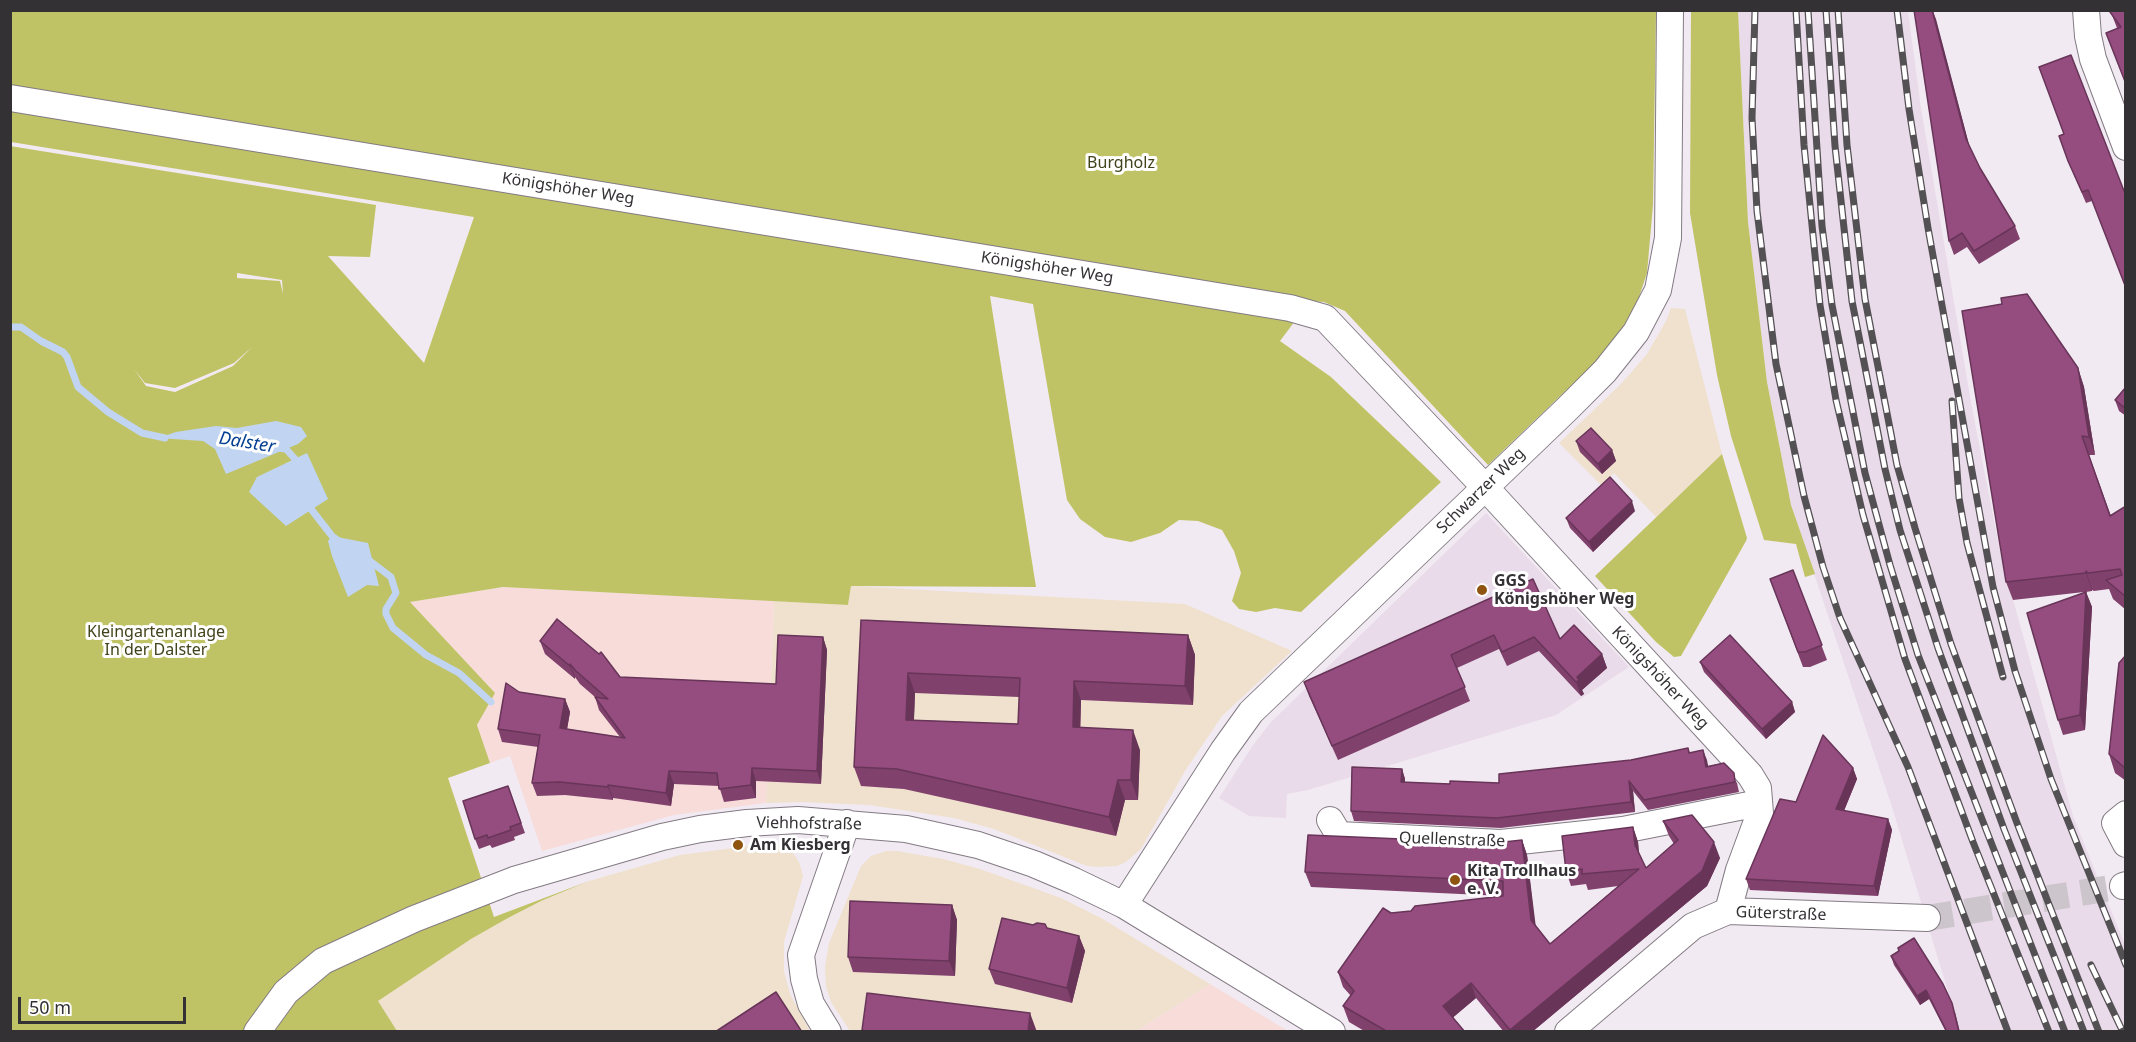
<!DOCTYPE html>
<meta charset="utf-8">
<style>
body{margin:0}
#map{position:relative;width:2136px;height:1042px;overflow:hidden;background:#f2eaf2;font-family:"Noto Sans",sans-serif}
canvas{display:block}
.frame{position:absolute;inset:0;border:12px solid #343134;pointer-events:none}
.scale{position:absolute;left:18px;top:997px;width:168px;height:27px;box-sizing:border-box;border:3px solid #343134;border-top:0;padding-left:8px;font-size:18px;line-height:21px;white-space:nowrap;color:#343134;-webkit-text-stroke:4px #fff;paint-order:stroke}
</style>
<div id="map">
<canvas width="2136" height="1042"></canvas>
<div class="frame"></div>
<div class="scale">50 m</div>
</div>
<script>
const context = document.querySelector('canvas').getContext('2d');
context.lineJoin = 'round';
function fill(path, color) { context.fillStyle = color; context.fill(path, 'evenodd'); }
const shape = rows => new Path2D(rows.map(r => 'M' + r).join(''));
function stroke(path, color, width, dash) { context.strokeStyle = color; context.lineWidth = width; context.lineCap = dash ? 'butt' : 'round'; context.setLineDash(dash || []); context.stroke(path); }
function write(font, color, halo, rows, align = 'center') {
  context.font = font + ' "Noto Sans",sans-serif'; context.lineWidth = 6; context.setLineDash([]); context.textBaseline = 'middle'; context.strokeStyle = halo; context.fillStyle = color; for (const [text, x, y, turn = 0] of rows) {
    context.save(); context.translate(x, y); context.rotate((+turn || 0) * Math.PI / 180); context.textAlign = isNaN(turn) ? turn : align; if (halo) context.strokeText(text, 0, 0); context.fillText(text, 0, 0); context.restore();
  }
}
fill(shape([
 [1671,308,1685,309,1722,454,1656,517,1614,473,1601,485,1559,443,1620,385,1647,354,1666,321],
 [851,586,1185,604,1292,651,1222,716,1185,771,1141,849,1126,862,1117,866,1098,867,1087,866,994,829,954,818,869,805,801,802,766,803,774,601,848,605],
 [764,844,780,845,793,853,799,862,803,876,784,942,784,971,790,994,810,1031,397,1031,377,1001,471,939,508,918,541,901,589,881,680,855],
 [886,851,897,851,943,859,980,869,1061,898,1101,918,1210,984,1137,1031,850,1031,831,1002,826,987,825,967,829,943,861,866,871,856]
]), '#efe1ce');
fill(shape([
 [503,587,774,601,766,803,674,815,542,851,510,756,490,763,477,725,494,693,409,602],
 [1210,984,1288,1031,1137,1031]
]), '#f7dcda');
fill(shape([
 [1738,11,1908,11,1921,108,1972,408,2001,556,2073,816,2125,945,2125,1031,1960,1031,1892,807,1791,505,1767,382,1748,222],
 [1486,513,1629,667,1556,715,1308,790,1287,794,1286,818,1249,816,1219,798,1253,745,1271,722]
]), '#e9dbe9');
fill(shape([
 [11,11,1656,11,1653,205,1647,273,1636,306,1619,334,1597,361,1488,465,1345,311,1324,302,1310,301,1280,341,1331,377,1441,482,1301,612,1275,608,1256,612,1239,609,1232,601,1241,573,1234,551,1222,530,1198,521,1179,520,1160,533,1131,542,1105,537,1080,519,1067,500,1033,304,990,296,1036,587,851,586,848,605,503,587,410,602,495,693,477,725,490,763,448,778,494,917,589,881,541,901,508,918,471,939,378,1001,397,1031,11,1031,10,146,376,205,370,257,328,256,424,363,474,217,11,142],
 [237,273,282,280,283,294,280,281,237,278],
 [252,347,233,366,175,392,146,386,134,369,145,383,175,388,234,363],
 [1691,11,1738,11,1748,222,1767,382,1791,505,1815,574,1805,577,1796,544,1764,540,1731,436,1717,375,1690,213],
 [1722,454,1747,538,1746,541,1681,656,1674,657,1656,642,1595,576]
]), '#c0c365');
fill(shape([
 [276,421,301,427,307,436,298,444,226,474,215,449,203,441,158,438,176,432,216,426,237,428],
 [307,453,328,499,286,526,249,492,257,477],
 [332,536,368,543,379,586,367,585,348,597,332,556,328,541]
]), '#c1d5f3');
stroke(shape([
 [10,327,21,327,41,341,63,352,67,357,78,387,108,412,142,433,165,438],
 [277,448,286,449,295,459,298,467],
 [308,501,311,509,332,536,339,541],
 [366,558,391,577,396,593,386,609,386,614,393,628,426,655,459,673,491,702]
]), '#c1d5f3', 7);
stroke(shape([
 [1927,918,2123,886]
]), '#ccc5cc', 26, [26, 13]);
const minor = shape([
 [2086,10,2088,36,2093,59,2126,147],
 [10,98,1290,308,1325,318,1495,498,1750,775,1758,788,1760,813,1739,870,1728,911],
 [2126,814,2115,823,2126,844],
 [1330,820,1339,835,1501,843,1623,830,1759,803],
 [2123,886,2126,885],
 [1124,905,1223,751,1251,712,1567,409,1605,371,1636,332,1658,290,1668,238,1670,10],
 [257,1032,286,992,323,961,414,919,514,880,662,837,700,829,747,823,798,820,906,829,978,845,1034,864,1074,881,1124,905,1332,1032],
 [828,1032,811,1004,804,979,801,955,847,823],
 [1568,1032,1693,926,1728,911,1927,918]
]);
stroke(minor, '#837b83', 28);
stroke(minor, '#fff', 26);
const rail = shape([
 [1755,10,1752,118,1757,211,1776,364,1804,496,1823,567,1840,618,1908,767,2008,1032],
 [1796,10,1804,145,1820,305,1836,400,1863,515,1905,659,1973,842,2049,1032],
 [1808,10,1822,226,1832,305,1865,473,1890,565,1918,655,2065,1032],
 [1826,10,1835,146,1852,301,1885,469,1900,530,1938,648,2004,829,2084,1032],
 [1838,10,1847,145,1865,299,1897,465,1915,528,1951,644,2017,823,2099,1032],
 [1897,10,1909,109,1928,228,1993,587,2015,671,2051,779,2126,965],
 [1952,401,1959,498,1967,543,2003,677],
 [2091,965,2123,1032]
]);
stroke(rail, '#545154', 7);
stroke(rail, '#fff', 4.5, [14]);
fill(shape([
 [1914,10,1933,10,1969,145,1980,168,2015,226,2020,239,1979,264,1967,247,1954,255,1949,241],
 [2110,10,2126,10,2126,85,2117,28],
 [2039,67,2092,201,2086,203,2068,161,2064,134],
 [2078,368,2084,387,2095,455,2089,455,2111,516,2126,506,2126,610,2113,599,2109,589,2094,591,2092,590,2092,591,2086,592,2092,607,2085,730,2063,735,2058,720,2084,592,2013,600,2006,582],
 [2126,387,2126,416,2119,411,2115,400],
 [1576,441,1612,450,1616,461,1602,474,1580,452],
 [1635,511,1593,552,1570,528,1566,518],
 [1793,570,1827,660,1810,667,1803,667,1770,579],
 [1533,579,1560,639,1602,654,1607,668,1582,690,1584,694,1581,696,1539,651,1507,666,1499,649,1457,668,1470,701,1338,760,1309,696,1304,682],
 [861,620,1188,635,1195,655,1193,705,1081,700,1080,727,1140,750,1138,800,1125,800,1116,836,904,789,861,786,854,767],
 [915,693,1019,697,1018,724,914,720],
 [823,637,827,650,821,784,756,781,756,798,724,802,719,786,674,784,671,806,613,798,613,800,565,795,537,796,532,783,538,747,502,742,498,729,519,692,565,699,570,712,567,729,620,737,599,710,595,697,580,684,575,677,575,679,545,654,540,641,620,677,776,684],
 [2126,655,2126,781,2115,773,2109,754],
 [1700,662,1792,702,1795,712,1766,739,1704,672],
 [1688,748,1690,753,1703,750,1708,766,1724,763,1737,783,1739,792,1648,810,1633,791,1635,812,1501,828,1354,821,1351,811,1402,769,1405,779,1405,782,1450,784,1499,783,1631,760],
 [1853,768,1857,779,1844,811,1888,819,1892,830,1878,896,1750,890,1746,879,1796,802],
 [508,786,525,833,514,837,515,840,492,848,490,845,479,849,475,839],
 [1663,821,1720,858,1707,886,1532,1032,1504,1032,1476,998,1453,1017,1465,1032,1366,1032,1349,1022,1343,1006,1351,996,1343,987,1338,972,1391,913,1411,911,1503,896,1311,887,1305,872,1495,843,1522,840,1527,855,1535,926,1550,944,1618,886,1588,890,1586,884,1571,886,1566,871,1633,827,1638,842,1639,855,1646,868,1674,844,1669,836],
 [952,905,957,920,955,976,853,972,848,957],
 [1047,928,1079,936,1085,951,1072,1003,995,984,989,969],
 [1891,956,1955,1012,1960,1032,1946,1032,1929,999,1920,1005,1894,965]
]), '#80416d');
fill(shape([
 [1932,10,1936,19,1971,152,1966,139],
 [2078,368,2084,387,2095,455,2089,437],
 [1612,450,1616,461,1602,474,1598,464],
 [1632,501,1635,511,1593,552,1589,542],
 [2086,571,2092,590,2092,591,2086,573],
 [2086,592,2092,607,2085,730,2080,715],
 [1188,635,1195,655,1193,705,1185,686],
 [823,637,827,650,821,784,817,771],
 [1602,654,1607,668,1582,690,1584,694,1581,696,1576,682,1577,677],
 [570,664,575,677,575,679,570,666],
 [908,673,915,693,913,739,906,720],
 [1074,681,1081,700,1080,746,1073,727],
 [565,699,570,712,565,741,560,728],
 [1792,702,1795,712,1766,739,1762,729],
 [1133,730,1140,750,1138,800,1131,780],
 [1703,750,1707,760,1710,777,1706,767],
 [752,768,756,781,756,798,751,785],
 [1853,768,1857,779,1840,820,1836,809],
 [1402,769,1405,779,1405,792,1401,782],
 [669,771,674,784,671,806,666,793],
 [1118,780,1125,800,1116,836,1109,817],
 [1629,781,1633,791,1635,812,1631,802],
 [608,785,613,798,613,800,608,787],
 [1888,819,1892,830,1878,896,1874,886],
 [1633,827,1638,842,1640,861,1635,845],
 [1522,840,1527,855,1537,936,1531,920],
 [1714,842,1720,858,1707,886,1532,1032,1511,1032,1510,1030],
 [952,905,957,920,955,976,949,961],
 [1079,936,1085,951,1072,1003,1067,988],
 [1471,983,1476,998,1449,1021,1443,1006],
 [1926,990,1929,999,1920,1005,1917,996],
 [1030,1013,1037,1032,1028,1032]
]), '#683559');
const building = shape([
 [1914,10,1932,10,1966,139,1980,168,2015,226,1974,251,1962,233,1949,241,1914,10],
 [2112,10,2126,10,2126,84,2106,33,2121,27,2110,12,2112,10],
 [2071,55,2126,196,2126,288,2088,190,2082,192,2068,161,2059,136,2064,134,2039,67,2071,55],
 [2027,294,2078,368,2089,437,2082,436,2110,516,2126,506,2126,597,2106,580,2122,575,2120,569,2088,573,2086,571,2086,573,2006,582,1962,311,2002,304,2001,298,2027,294],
 [2126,387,2126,409,2115,400,2126,387],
 [1591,428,1612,450,1598,464,1576,441,1591,428],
 [1610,477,1632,501,1589,542,1566,518,1610,477],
 [1793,570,1822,645,1805,652,1798,652,1770,579,1793,570],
 [1533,579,1560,639,1574,625,1602,654,1577,677,1579,680,1576,682,1534,637,1502,652,1494,635,1451,655,1465,687,1332,746,1304,682,1533,579],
 [2086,592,2080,715,2058,720,2027,613,2086,592],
 [557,619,599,654,601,652,620,677,776,684,778,635,823,637,817,771,752,768,751,785,719,789,717,773,669,771,666,793,608,785,608,787,560,782,532,783,540,735,498,729,506,683,519,692,565,699,560,728,625,738,595,697,608,699,576,671,570,664,570,666,540,641,557,619],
 [861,620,1188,635,1185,686,1074,681,1073,727,1133,730,1131,780,1118,780,1109,817,897,769,854,767,861,620],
 [908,673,1020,678,1018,724,906,720,908,673],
 [1730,635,1792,702,1762,729,1700,662,1730,635],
 [2126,655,2126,769,2109,754,2119,663,2126,655],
 [1823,735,1853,768,1836,809,1888,819,1874,886,1746,879,1780,799,1796,802,1823,735],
 [1688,748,1689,753,1703,750,1706,767,1724,763,1734,773,1735,782,1644,800,1629,781,1631,802,1497,818,1351,811,1352,767,1402,769,1401,782,1450,784,1450,781,1499,783,1499,774,1631,760,1688,748],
 [508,786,521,823,510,827,511,830,488,838,487,835,475,839,463,801,508,786],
 [1692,815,1714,842,1702,871,1510,1030,1471,983,1443,1006,1465,1032,1388,1032,1343,1006,1354,991,1338,972,1383,908,1391,913,1411,911,1415,906,1503,896,1503,881,1305,872,1308,835,1495,843,1522,840,1531,920,1550,944,1639,869,1582,874,1582,869,1566,871,1562,836,1633,827,1635,845,1646,868,1678,840,1663,821,1692,815],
 [850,901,952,905,949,961,848,957,850,901],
 [1002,918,1033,925,1037,923,1045,924,1047,928,1079,936,1067,988,989,969,1002,918],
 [1914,938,1943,984,1952,1003,1959,1032,1947,1032,1926,990,1917,996,1891,956,1899,951,1898,948,1914,938],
 [776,992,802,1032,715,1032,776,992],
 [867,993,1030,1013,1028,1032,869,1032,862,1030,867,993]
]);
fill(building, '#954c7f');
stroke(building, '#683559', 1.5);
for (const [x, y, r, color] of [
 [1482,590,6,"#8e5410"],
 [738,845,6,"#8e5410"],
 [1455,880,6,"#8e5410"]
]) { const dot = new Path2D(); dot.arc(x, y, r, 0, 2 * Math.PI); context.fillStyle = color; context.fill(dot); stroke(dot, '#fff', 2); }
write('16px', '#42431b', '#fff', [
 ["Burgholz",1121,163],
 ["Kleingartenanlage",156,632],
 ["In der Dalster",156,650]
]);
write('16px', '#343134', '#fff', [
 ["Königshöher Weg",568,189,9],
 ["Königshöher Weg",1047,268,9],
 ["Schwarzer Weg",1481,491,-44],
 ["Königshöher Weg",1660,678,47],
 ["Viehhofstraße",809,824,1],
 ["Quellenstraße",1452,840,2],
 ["Güterstraße",1781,914,2]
]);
write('bold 16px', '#343134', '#fff', [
 ["GGS",1494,581],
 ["Königshöher Weg",1494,599],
 ["Am Kiesberg",750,845],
 ["Kita Trollhaus",1467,871],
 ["e. V.",1467,889]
], 'left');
write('italic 18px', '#043f92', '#fff', [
 ["Dalster",247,443,9]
]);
</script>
